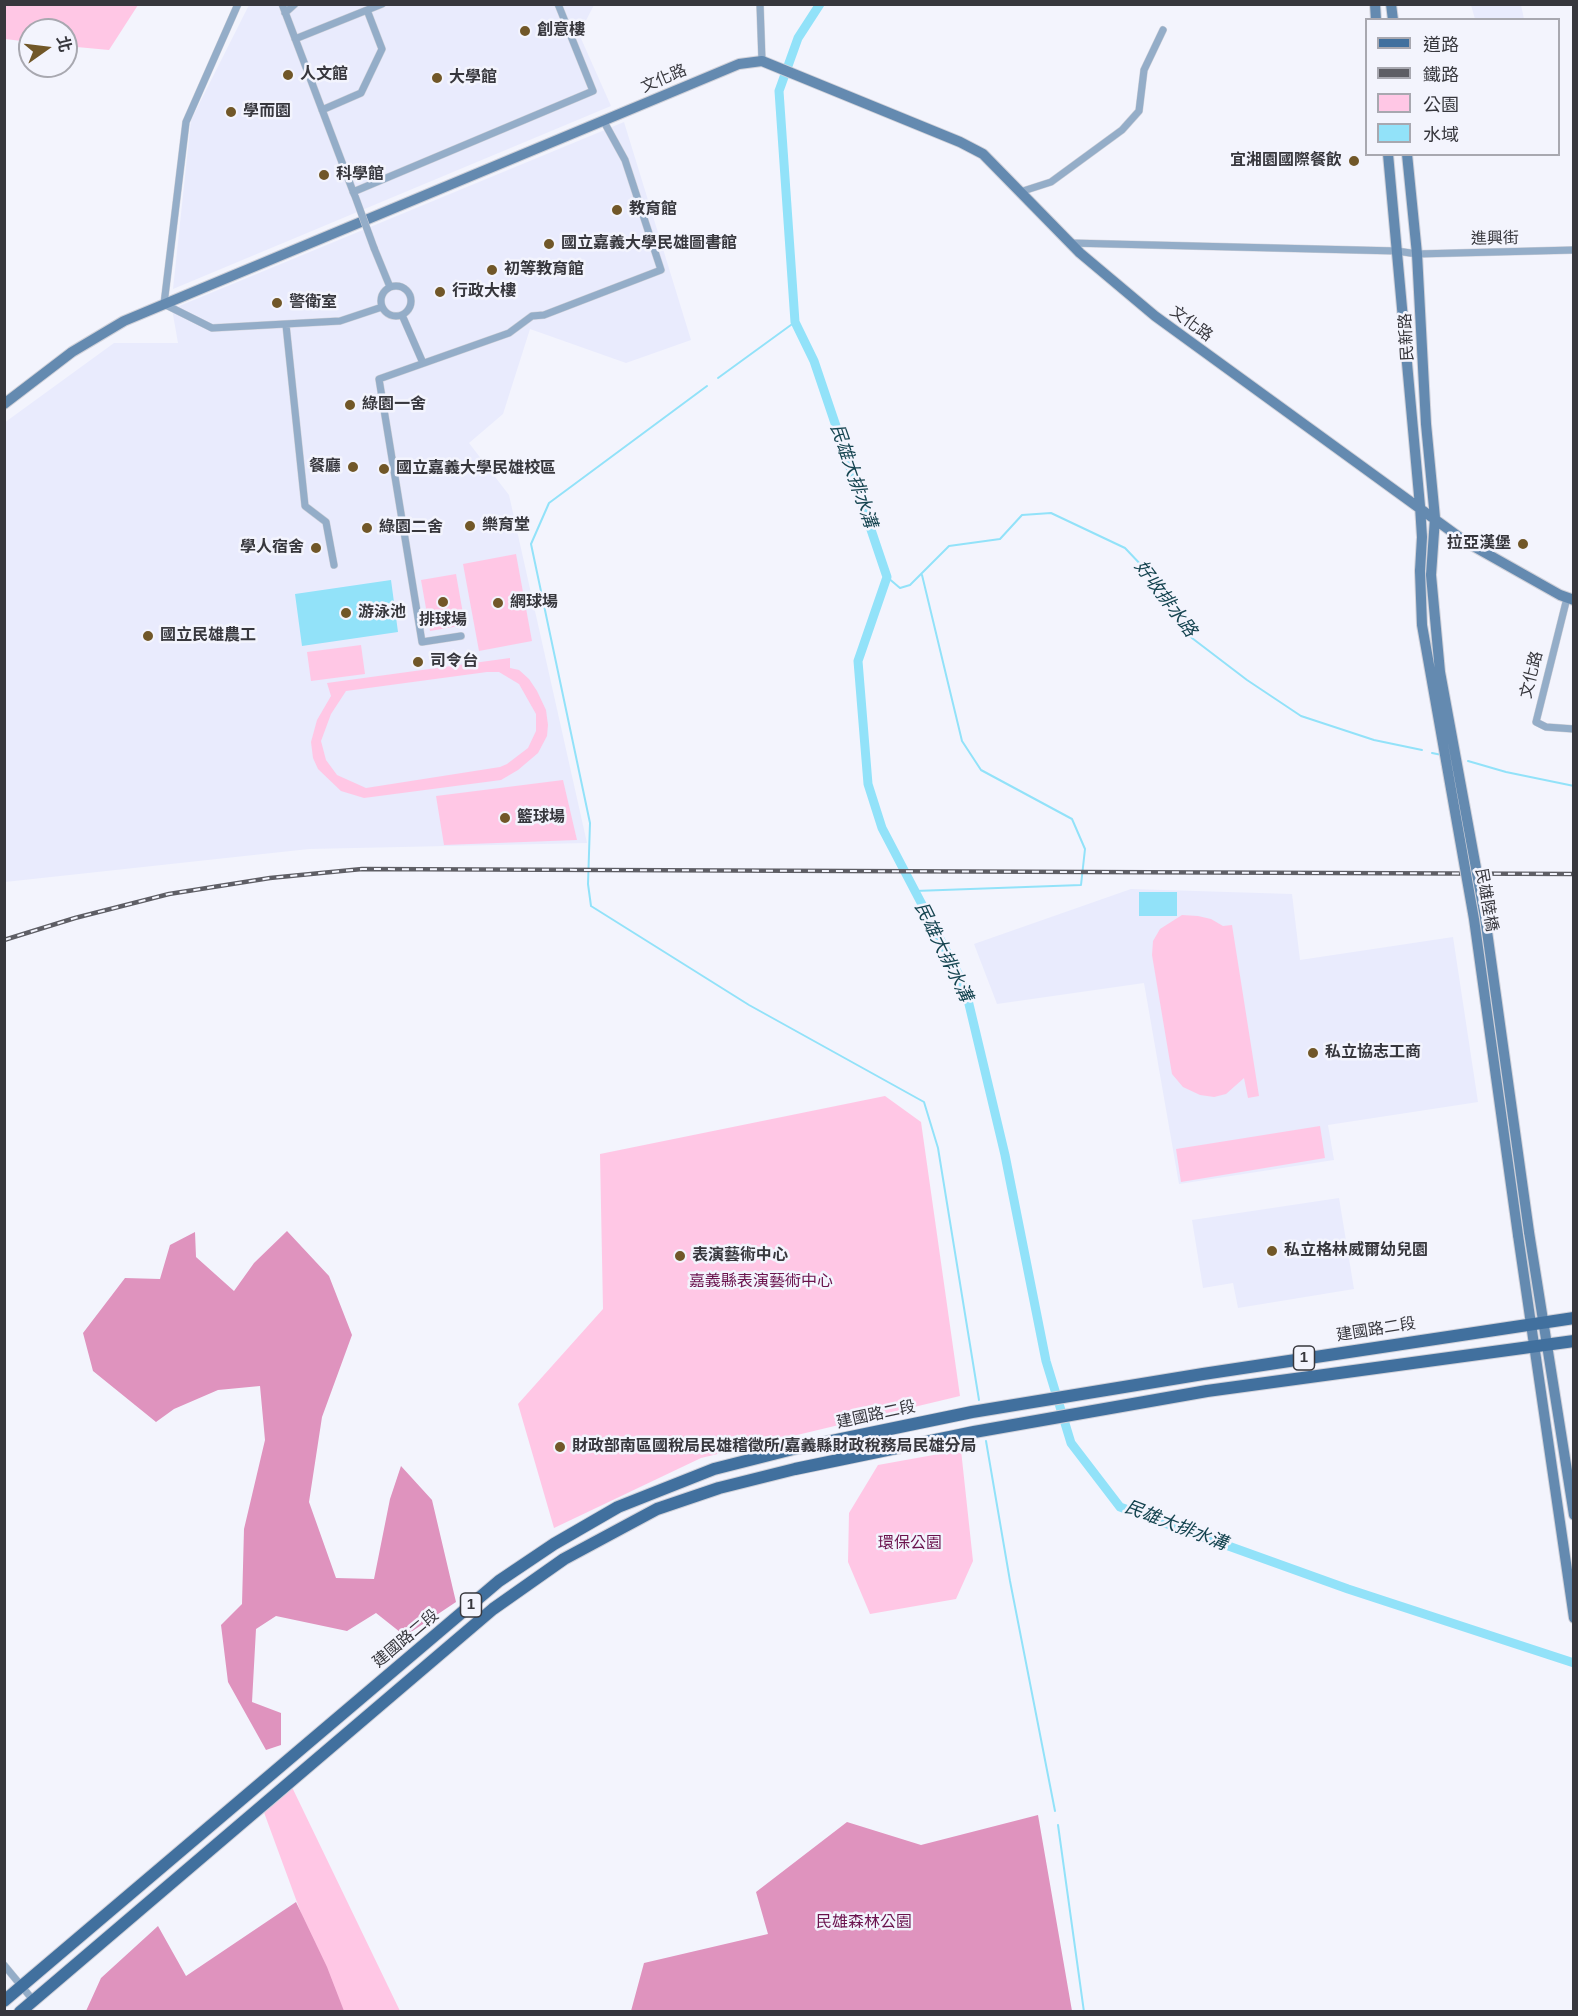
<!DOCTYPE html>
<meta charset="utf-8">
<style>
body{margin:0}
#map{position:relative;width:1578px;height:2016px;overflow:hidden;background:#f3f4fd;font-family:Helvetica,"Noto Sans TC",sans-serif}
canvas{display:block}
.frame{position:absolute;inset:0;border:6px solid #37373d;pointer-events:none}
.legend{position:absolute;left:1365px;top:18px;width:195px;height:138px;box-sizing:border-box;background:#f3f4fd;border:2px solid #a8a8b0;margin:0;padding:8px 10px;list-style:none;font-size:18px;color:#37373d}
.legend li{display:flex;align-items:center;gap:12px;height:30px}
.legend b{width:30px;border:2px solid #a8a8b0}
.north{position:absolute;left:18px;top:18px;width:60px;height:60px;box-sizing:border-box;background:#f3f4fd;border:2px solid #a8a8b0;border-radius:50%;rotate:76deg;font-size:16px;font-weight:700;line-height:24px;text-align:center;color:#37373d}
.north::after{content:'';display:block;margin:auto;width:21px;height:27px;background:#715728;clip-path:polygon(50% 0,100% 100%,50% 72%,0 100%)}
</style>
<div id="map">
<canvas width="1578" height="2016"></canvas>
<div class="frame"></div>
<ul class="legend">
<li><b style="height:8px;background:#41709e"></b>道路</li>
<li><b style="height:8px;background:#5e5e65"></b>鐵路</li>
<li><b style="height:16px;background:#ffc7e5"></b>公園</li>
<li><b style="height:16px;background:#92e2f9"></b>水域</li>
</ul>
<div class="north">北</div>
</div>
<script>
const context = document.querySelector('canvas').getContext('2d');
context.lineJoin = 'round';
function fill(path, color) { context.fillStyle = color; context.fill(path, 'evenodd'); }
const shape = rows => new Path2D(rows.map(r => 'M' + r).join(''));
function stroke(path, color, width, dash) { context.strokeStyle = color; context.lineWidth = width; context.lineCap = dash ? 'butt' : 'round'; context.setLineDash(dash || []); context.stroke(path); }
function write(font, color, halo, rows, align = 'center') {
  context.font = font + ' Helvetica,"Noto Sans TC",sans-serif'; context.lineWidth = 5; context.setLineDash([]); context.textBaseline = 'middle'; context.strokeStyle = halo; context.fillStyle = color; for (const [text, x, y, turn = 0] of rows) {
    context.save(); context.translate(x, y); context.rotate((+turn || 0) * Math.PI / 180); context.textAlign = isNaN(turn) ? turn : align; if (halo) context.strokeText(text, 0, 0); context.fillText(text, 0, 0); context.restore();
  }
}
fill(shape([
 [249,5,594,5,579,34,611,106,173,289,191,120],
 [1471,5,1521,5,1524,19,1475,19],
 [624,122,691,340,626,363,530,329,503,414,469,443,509,495,587,843,309,849,5,882,4,423,114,343,178,343,172,309],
 [1131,889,1292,894,1300,960,1453,937,1478,1102,1328,1125,1334,1160,1179,1184,1144,983,997,1004,974,944],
 [1339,1198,1354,1289,1238,1308,1233,1283,1203,1288,1192,1220]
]), '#e9ebfd');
fill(shape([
 [5,4,138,4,138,5,109,50,66,46,66,30,30,30,30,42,5,39],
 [516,554,532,641,479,651,463,564],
 [456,574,465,625,430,631,421,580],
 [361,645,365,674,311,681,307,652],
 [510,658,510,668,519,670,529,679,537,691,546,710,548,725,547,736,538,753,518,770,501,780,364,798,341,791,318,769,313,758,311,742,317,720,331,696,327,683],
 [487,672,499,672,519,684,536,714,536,731,528,748,507,764,500,767,366,788,337,775,326,760,321,741,331,714,346,691],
 [563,780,577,840,444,845,436,796],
 [1182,915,1198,916,1211,919,1223,926,1232,925,1259,1096,1248,1098,1244,1078,1226,1094,1214,1097,1200,1095,1183,1087,1172,1074,1152,955,1153,941,1160,929],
 [885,1096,921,1122,960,1396,701,1458,554,1528,518,1404,603,1309,600,1154],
 [1320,1126,1325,1158,1181,1182,1176,1149],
 [961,1450,973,1561,956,1599,870,1614,848,1562,849,1513,878,1465],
 [290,1783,400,2011,337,2011,262,1807]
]), '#ffc7e5');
fill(shape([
 [287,1231,329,1276,352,1335,322,1417,309,1502,336,1578,374,1579,390,1499,401,1466,432,1500,456,1602,405,1636,376,1613,347,1631,276,1616,256,1629,252,1702,281,1713,281,1745,266,1750,228,1682,221,1625,242,1604,244,1529,265,1440,260,1386,218,1390,174,1409,156,1422,93,1371,83,1333,125,1278,160,1279,170,1245,195,1232,196,1257,234,1291,254,1263],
 [1038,1815,1072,2011,631,2011,644,1963,768,1934,756,1892,847,1822,921,1845],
 [296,1902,327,1967,344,2011,86,2011,101,1978,158,1926,186,1976]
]), '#df93be');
fill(shape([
 [391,580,398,632,302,646,295,594],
 [1139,892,1177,892,1177,916,1139,916]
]), '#92e2f9');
stroke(shape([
 [718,378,795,322],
 [707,386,549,503,531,544,590,823,588,884,591,906,749,1005,924,1102,938,1148,979,1400],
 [887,577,900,588,910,585,949,546,1000,539,1022,515,1051,513,1125,548,1144,568,1188,635,1247,680,1301,716,1374,740,1422,750],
 [1432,753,1442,755],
 [1468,761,1506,772,1574,786],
 [915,891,1081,885,1085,849,1072,819,981,770,962,741,922,575],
 [986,1441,1010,1581,1055,1811],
 [1058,1825,1084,2012]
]), '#92e2f9', 2);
stroke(shape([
 [820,4,798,38,779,91,795,322,814,361,887,577,858,661,868,784,882,828,961,979,968,1000,1005,1155,1046,1361,1071,1443,1120,1507,1348,1589,1574,1663]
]), '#92e2f9', 9);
const street = shape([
 [238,4,186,122,164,304,212,328,340,321,382,307],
 [282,4,354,194],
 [760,4,762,61],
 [285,13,295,4],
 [295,39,382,4],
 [322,110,361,93,382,49,367,10],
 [353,192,593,91,558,4],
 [1020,192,1051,182,1122,130,1139,111,1144,70,1163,30],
 [1070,243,1397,251,1417,254,1574,250],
 [374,248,390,287],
 '381 301a15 15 0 1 1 30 0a15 15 0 1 1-30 0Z',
 [402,315,423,363],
 [286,325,305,506,326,522,334,565],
 [1567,598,1536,722,1546,727,1574,729],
 [461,636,422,642,379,379,509,333,532,316,544,315,661,270,625,160,603,120],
 [4,1965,33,2000]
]);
const secondary = shape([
 [1375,4,1376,20],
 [1391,4,1393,20],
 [1388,154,1420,506,1422,537,1420,571],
 [1407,154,1417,254,1426,424,1435,518,1431,575],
 [4,404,72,352,124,321,739,64,762,61,960,142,983,154,1080,253,1155,316,1466,542,1560,595,1574,600],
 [1529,1232,1574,1515],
 [1518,1235,1574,1618]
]);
const primary = shape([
 [4,2001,499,1581,554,1544,618,1507,714,1469,793,1449,972,1412,1203,1374,1574,1318],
 [20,2012,493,1609,564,1559,657,1509,719,1488,795,1469,974,1432,1207,1391,1574,1341]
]);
stroke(street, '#d1d2da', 8);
stroke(secondary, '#d1d2da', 12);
stroke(primary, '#d1d2da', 14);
stroke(street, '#94adc8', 7);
stroke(secondary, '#648ab0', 10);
stroke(primary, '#41709e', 12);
const rail = shape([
 [4,940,75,918,169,894,270,878,362,869,1574,874]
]);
stroke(rail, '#5e5e65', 4.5);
stroke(rail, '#f3f4fd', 2, [7]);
const streetBridge = shape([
 [355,196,374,248]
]);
const secondaryBridge = shape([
 [1420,571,1422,625,1474,919,1518,1235],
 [1431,575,1440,672,1485,917,1529,1232]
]);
stroke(streetBridge, '#d1d2da', 8, []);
stroke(secondaryBridge, '#d1d2da', 12, []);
stroke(streetBridge, '#94adc8', 7);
stroke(secondaryBridge, '#648ab0', 10);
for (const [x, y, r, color] of [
 [525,31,6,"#715728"],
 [288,75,6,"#715728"],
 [437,78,6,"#715728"],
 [231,112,6,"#715728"],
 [1354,161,6,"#715728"],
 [324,175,6,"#715728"],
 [617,210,6,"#715728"],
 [549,244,6,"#715728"],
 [492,270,6,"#715728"],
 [440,292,6,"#715728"],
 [277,303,6,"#715728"],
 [350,405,6,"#715728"],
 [353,467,6,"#715728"],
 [384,469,6,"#715728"],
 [470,526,6,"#715728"],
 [367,528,6,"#715728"],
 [1523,544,6,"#715728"],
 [316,548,6,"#715728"],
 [443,602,6,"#715728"],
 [498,603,6,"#715728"],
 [346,613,6,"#715728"],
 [148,636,6,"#715728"],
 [418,662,6,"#715728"],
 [505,818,6,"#715728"],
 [1313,1053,6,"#715728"],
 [1272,1251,6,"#715728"],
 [680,1256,6,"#715728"],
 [560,1447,6,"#715728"]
]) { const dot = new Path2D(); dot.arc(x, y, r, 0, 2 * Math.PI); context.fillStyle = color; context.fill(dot); stroke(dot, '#f3f4fd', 2); }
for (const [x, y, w] of [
 [1304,1358,21],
 [471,1605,21]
]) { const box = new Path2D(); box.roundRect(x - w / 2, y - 12, w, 24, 4.5); context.fillStyle = '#f3f4fd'; context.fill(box); stroke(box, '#37373d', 1.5); }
write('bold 15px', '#37373d', null, [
 ["1",1304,1358],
 ["1",471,1605]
]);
write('bold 16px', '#37373d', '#f3f4fd', [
 ["創意樓",537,31],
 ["人文館",300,75],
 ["大學館",449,78],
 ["學而園",243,112],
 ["宜湘園國際餐飲",1342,161,"right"],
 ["科學館",336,175],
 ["教育館",629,210],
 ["國立嘉義大學民雄圖書館",561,244],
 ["初等教育館",504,270],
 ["行政大樓",452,292],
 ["警衛室",289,303],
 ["綠園一舍",362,405],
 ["餐廳",341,467,"right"],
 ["國立嘉義大學民雄校區",396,469],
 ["樂育堂",482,526],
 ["綠園二舍",379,528],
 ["拉亞漢堡",1511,544,"right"],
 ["學人宿舍",304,548,"right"],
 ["網球場",510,603],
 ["游泳池",358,613],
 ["排球場",443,621,"center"],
 ["國立民雄農工",160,636],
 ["司令台",430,662],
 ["籃球場",517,818],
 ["私立協志工商",1325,1053],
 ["私立格林威爾幼兒園",1284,1251],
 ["表演藝術中心",692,1256],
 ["財政部南區國稅局民雄稽徵所/嘉義縣財政稅務局民雄分局",572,1447]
], 'left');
write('16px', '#37373d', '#f3f4fd', [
 ["文化路",664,79,-23],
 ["進興街",1495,239,-1],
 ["文化路",1191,324,36],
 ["民新路",1407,337,-93],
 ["文化路",1532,675,-76],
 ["民雄陸橋",1486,900,80],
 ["建國路二段",1376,1330,-9],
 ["建國路二段",876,1415,-12],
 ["建國路二段",406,1639,-40]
]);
write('16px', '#6a124d', '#f3f4fd', [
 ["嘉義縣表演藝術中心",761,1282],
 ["環保公園",910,1544],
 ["民雄森林公園",864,1923]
]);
write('italic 18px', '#154450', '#f3f4fd', [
 ["民雄大排水溝",853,476,71],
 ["好收排水路",1165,599,53],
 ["民雄大排水溝",943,952,64],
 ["民雄大排水溝",1176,1526,21]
]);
</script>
